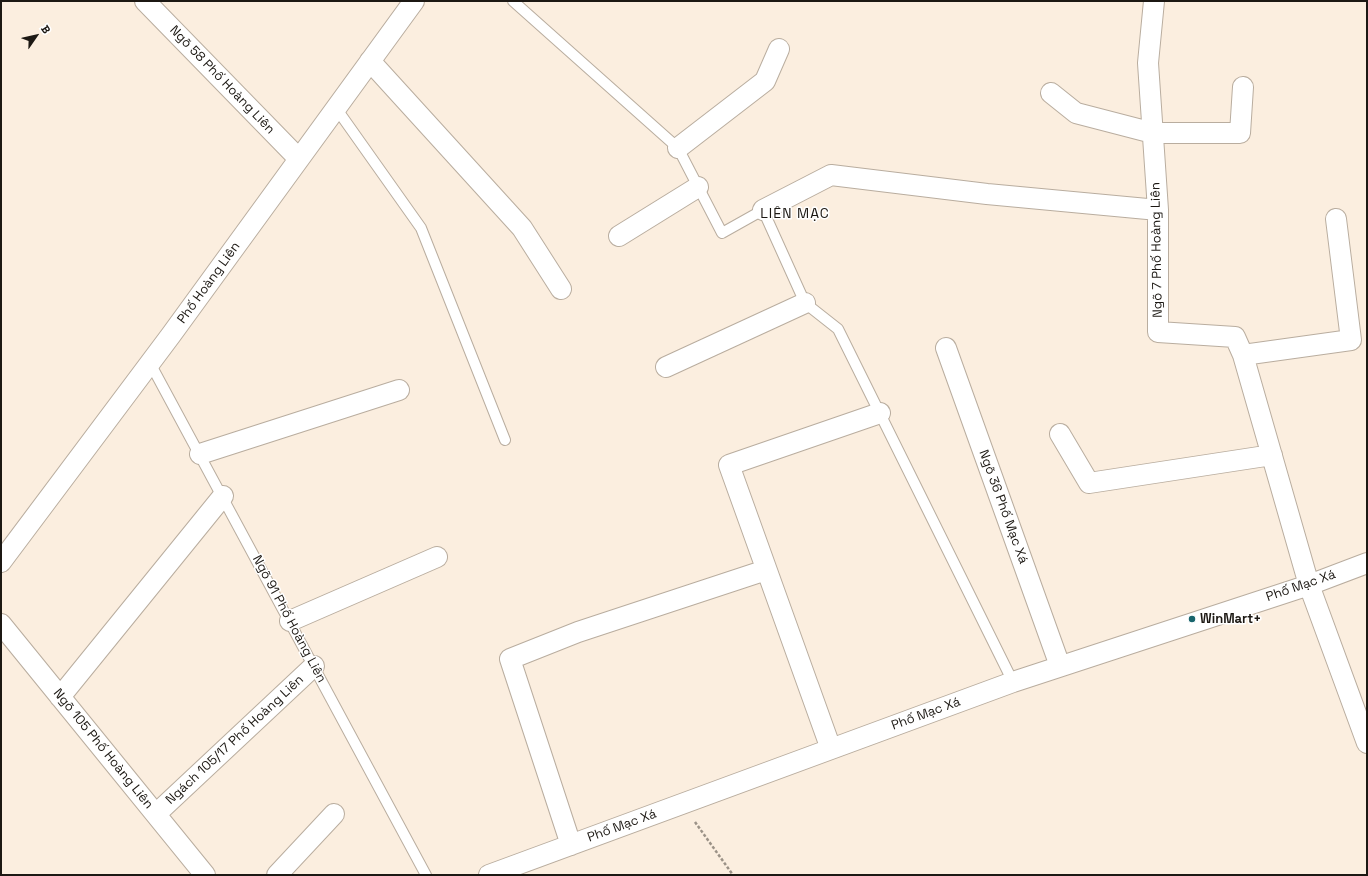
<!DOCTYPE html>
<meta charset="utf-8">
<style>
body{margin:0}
#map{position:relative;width:1368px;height:876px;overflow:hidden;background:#fbeedf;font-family:"Space Grotesk",sans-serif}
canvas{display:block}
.frame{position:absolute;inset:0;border:2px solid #1c1813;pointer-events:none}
.north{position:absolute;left:16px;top:16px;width:40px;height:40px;-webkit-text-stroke:3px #fff;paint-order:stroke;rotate:56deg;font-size:11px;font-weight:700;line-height:16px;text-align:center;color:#1c1813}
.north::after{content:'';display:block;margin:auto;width:14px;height:18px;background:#1c1813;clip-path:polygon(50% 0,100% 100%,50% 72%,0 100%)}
</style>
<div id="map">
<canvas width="1368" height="876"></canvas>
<div class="frame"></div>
<div class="north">B</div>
</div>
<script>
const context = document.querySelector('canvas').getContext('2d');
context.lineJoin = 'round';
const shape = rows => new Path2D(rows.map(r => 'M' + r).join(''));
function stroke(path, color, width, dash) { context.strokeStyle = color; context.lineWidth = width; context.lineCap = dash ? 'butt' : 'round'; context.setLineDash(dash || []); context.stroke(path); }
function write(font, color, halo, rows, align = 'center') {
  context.font = font + ' "Space Grotesk",sans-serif'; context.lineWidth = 3; context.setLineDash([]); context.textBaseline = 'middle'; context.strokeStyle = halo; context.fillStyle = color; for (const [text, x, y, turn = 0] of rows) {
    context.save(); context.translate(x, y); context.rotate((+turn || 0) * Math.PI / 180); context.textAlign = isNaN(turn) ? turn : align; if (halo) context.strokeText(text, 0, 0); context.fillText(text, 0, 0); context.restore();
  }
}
const service = shape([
 [513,1,678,148,722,233,763,210,805,303,838,329,1013,682],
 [336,108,421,228,505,440],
 [150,363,426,875]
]);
const minor = shape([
 [145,1,299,159],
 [1154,1,1148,63,1158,210,1158,332,1235,337,1243,355,1309,585,1367,743],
 [370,61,522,228,561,289],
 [1051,93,1076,113,1153,133,1240,133,1243,87],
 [678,148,765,81,779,49],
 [763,210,831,175,987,194,1158,210],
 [619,236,698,187],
 [946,348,1060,666],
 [1243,355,1351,340,1336,219],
 [666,367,805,303],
 [1060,434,1089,483,1272,455],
 [200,454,399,390],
 [1,562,171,335,414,1],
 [290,621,437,557],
 [1,624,205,875],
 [60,697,223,496],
 [831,749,729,465,880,413],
 [156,814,314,666],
 [571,845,510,659,578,632,766,570],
 [277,875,334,814],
 [489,875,1013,682,1309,585,1367,563]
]);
stroke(service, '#b9ad9f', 12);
stroke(minor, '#b9ad9f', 22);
stroke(shape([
 [695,822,733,875]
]), '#9b9287', 2.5, [3, 2]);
stroke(service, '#fff', 10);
stroke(minor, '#fff', 20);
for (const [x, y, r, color] of [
 [1192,619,4,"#18656d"]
]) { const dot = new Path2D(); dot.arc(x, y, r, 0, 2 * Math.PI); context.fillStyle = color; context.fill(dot); stroke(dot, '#fff', 1.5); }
write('13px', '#1c1813', '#fff', [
 ["Ngõ 58 Phố Hoàng Liên",222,80,46],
 ["Ngõ 7 Phố Hoàng Liên",1157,250,-91],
 ["Phố Hoàng Liên",209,283,-54],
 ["Ngõ 36 Phố Mạc Xá",1003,507,70],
 ["Phố Mạc Xá",1301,586,-19],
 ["Ngõ 91 Phố Hoàng Liên",289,619,62],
 ["Phố Mạc Xá",926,714,-20],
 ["Ngách 105/17 Phố Hoàng Liên",235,740,-43],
 ["Ngõ 105 Phố Hoàng Liên",103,749,51],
 ["Phố Mạc Xá",622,826,-20]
]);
write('bold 13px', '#1c1813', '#fff', [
 ["WinMart+",1200,619]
], 'left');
context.letterSpacing = '1px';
write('14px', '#1c1813', '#fff', [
 ["LIÊN MẠC",795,214]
]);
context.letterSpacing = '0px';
</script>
